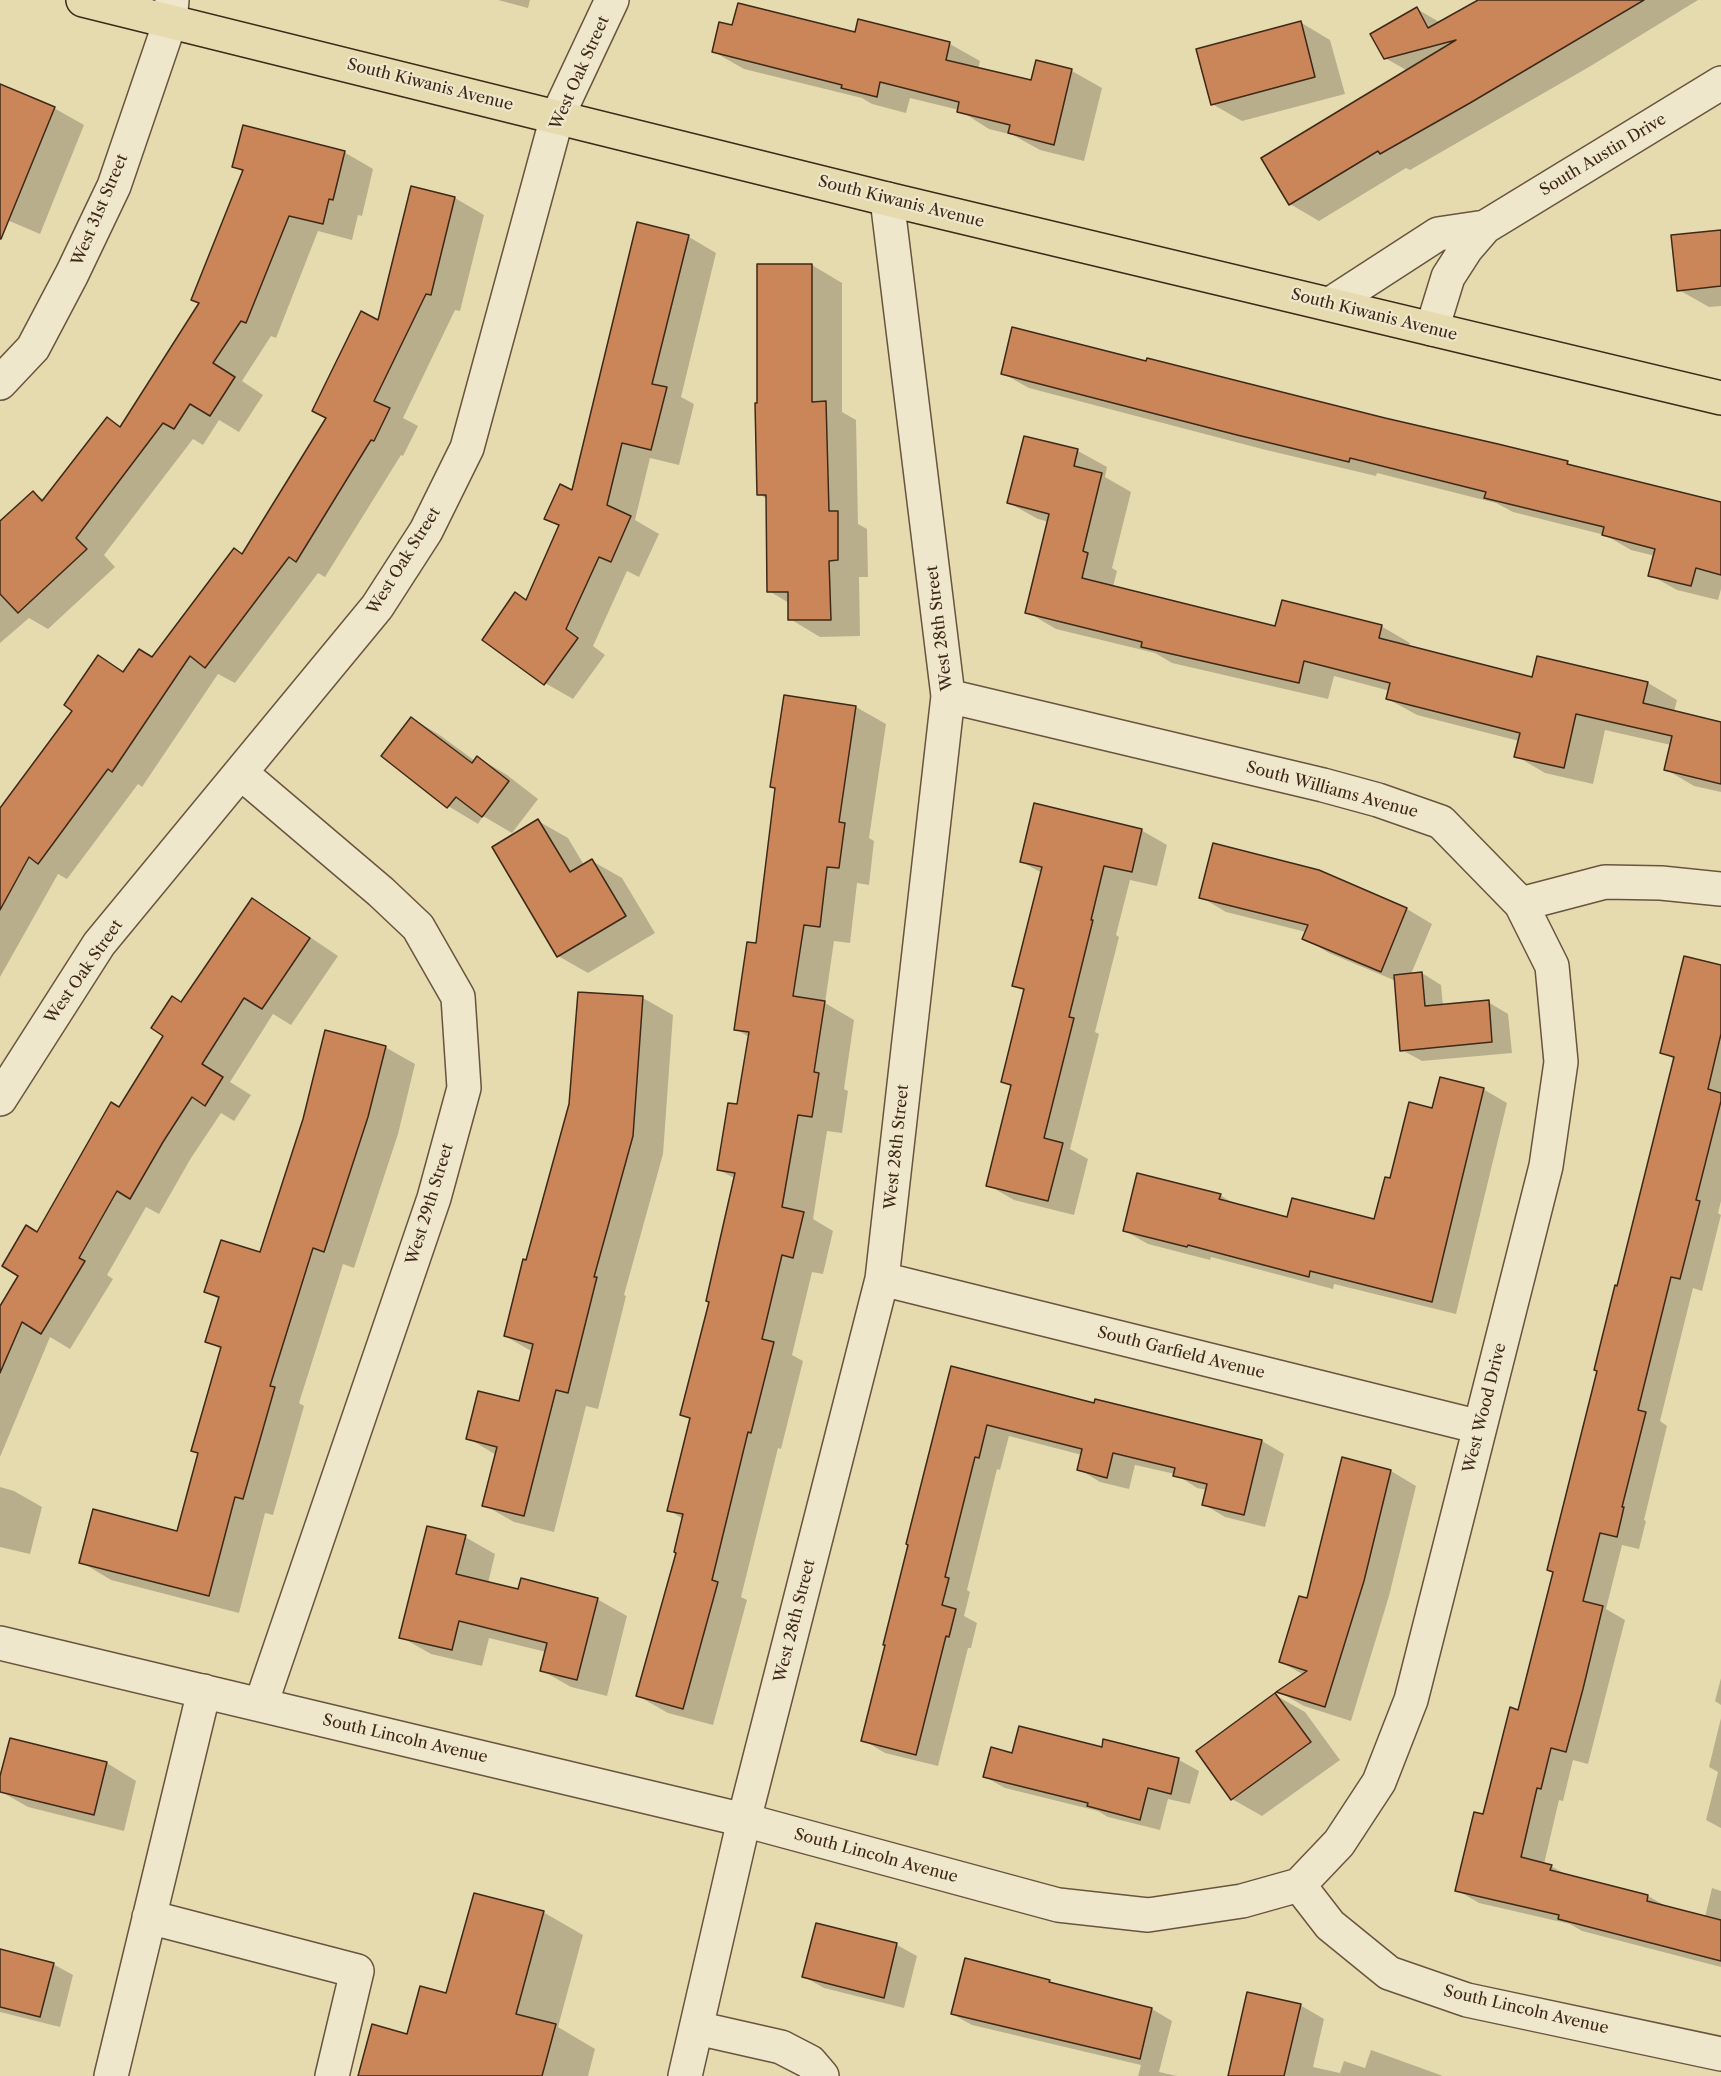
<!DOCTYPE html>
<style>
body{margin:0}
canvas{display:block;background:#e6daaf}
</style>
<canvas width="1721" height="2076"></canvas>
<script>
const context = document.querySelector('canvas').getContext('2d');
context.lineJoin = 'round';
function fill(path, color) { context.fillStyle = color; context.fill(path, 'evenodd'); }
const shape = rows => new Path2D(rows.map(r => 'M' + r).join(''));
function stroke(path, color, width, dash) { context.strokeStyle = color; context.lineWidth = width; context.lineCap = dash ? 'butt' : 'round'; context.setLineDash(dash || []); context.stroke(path); }
function write(font, color, halo, rows, align = 'center') {
  context.font = font + ' "Libre Caslon Text",serif'; context.lineWidth = 4.5; context.setLineDash([]); context.textBaseline = 'middle'; context.strokeStyle = halo; context.fillStyle = color; for (const [text, x, y, turn = 0] of rows) {
    context.save(); context.translate(x, y); context.rotate((+turn || 0) * Math.PI / 180); context.textAlign = isNaN(turn) ? turn : align; if (halo) context.strokeText(text, 0, 0); context.fillText(text, 0, 0); context.restore();
  }
}
fill(shape([
 [498,0,530,0,528,8],
 [1481,0,1698,0,1589,67,1410,170,1406,168,1319,221,1290,204,1408,71,1385,58,1417,9,1441,23],
 [859,21,950,44,980,61,978,69,1032,82,1037,62,1072,71,1102,88,1084,161,1040,150,1013,135,989,129,959,110,910,98,906,113,872,104,862,98,744,69,714,52,733,27,856,34],
 [1300,22,1330,40,1345,94,1242,121,1212,104],
 [0,87,54,108,84,125,40,234,0,217],
 [344,152,373,169,362,216,358,215,352,240,318,231,276,338,271,336,242,381,263,395,239,432,219,420,203,445,193,439,104,555,115,567,48,629,29,618,0,643,0,523,33,493,45,500,107,419,121,427,200,304,192,300,243,172,234,166],
 [455,198,484,215,460,311,455,310,403,418,418,426,403,456,401,455,325,577,318,573,235,683,218,674,142,787,138,784,67,879,58,874,0,977,0,810,74,710,99,657,125,672,153,658,243,555,328,418,379,322],
 [638,224,689,237,716,253,681,397,694,404,679,465,650,458,635,520,659,534,639,577,627,571,593,646,605,655,573,699,545,683,527,601,560,527,546,519,573,492],
 [1721,231,1721,306,1709,307,1679,290],
 [812,265,842,283,842,412,856,420,858,524,867,529,868,577,859,577,860,636,820,637,790,619,789,603,769,591,767,499,759,494],
 [1002,373,1385,419,1567,463,1577,468,1721,507,1721,589,1718,600,1677,590,1650,575,1655,556,1631,550,1605,535,1513,512,1496,503,1377,473,1376,476,1266,450,1029,388],
 [1025,437,1078,451,1107,467,1105,477,1131,492,1112,568,1117,571,1113,587,1276,627,1381,626,1410,643,1409,647,1533,678,1648,683,1677,700,1674,712,1721,724,1721,792,1694,786,1665,769,1671,745,1605,730,1593,784,1545,773,1516,756,1519,741,1417,715,1388,699,1390,691,1334,676,1328,699,1172,663,1155,653,1056,629,1027,612,1049,522,1038,519,1009,503],
 [785,696,856,707,886,724,869,838,874,841,869,885,857,883,850,943,834,941,825,1003,854,1020,844,1089,848,1091,842,1133,827,1131,813,1219,833,1231,823,1274,812,1272,792,1355,803,1361,781,1449,778,1448,741,1597,747,1600,713,1725,668,1713,638,1696,678,1553,683,1519,669,1510,691,1420,682,1414,711,1302,736,1179,719,1170,738,1106,749,1037,736,1029,758,945,777,789,771,786],
 [412,718,441,736,475,761,477,757,507,775,538,799,512,833,483,816,478,824,448,806],
 [538,821,568,838,584,865,592,861,622,878,655,933,588,973,558,956],
 [1141,830,1167,845,1157,886,1130,880,1116,935,1119,937,1095,1032,1099,1034,1070,1149,1088,1159,1074,1215,1014,1200,988,1185,1012,1087,1003,1081,1025,991,1014,985,1042,873,1022,862],
 [1318,871,1407,909,1432,924,1411,974,1422,973,1441,985,1443,1006,1488,1002,1508,1014,1512,1053,1422,1061,1402,1050,1396,981,1329,953,1304,938,1306,932,1226,912,1201,897],
 [252,900,280,917,338,956,291,1025,273,1014,230,1082,251,1095,234,1121,221,1113,191,1158,159,1214,146,1207,107,1275,113,1279,70,1349,50,1337,0,1457,0,1309,20,1276,38,1234,165,1036,182,1003],
 [1721,967,1721,1201,1718,1213,1721,1215,1702,1291,1693,1288,1660,1421,1667,1426,1644,1520,1646,1521,1639,1549,1622,1545,1606,1609,1625,1620,1588,1764,1573,1760,1563,1801,1559,1800,1544,1864,1551,1866,1570,1877,1648,1896,1669,1908,1705,1917,1712,1888,1721,1891,1721,1967,1582,1931,1570,1924,1479,1903,1457,1890,1519,1711,1554,1572,1618,1288,1675,1060,1662,1052],
 [579,993,643,998,673,1015,663,1154,624,1295,626,1296,598,1409,586,1406,554,1532,514,1522,484,1505,496,1455,468,1438,520,1403,533,1352,505,1336,527,1262,569,1135],
 [385,1047,415,1064,398,1134,354,1268,343,1264,299,1403,304,1406,273,1515,265,1513,239,1613,111,1580,81,1562,178,1533,200,1454,222,1350,207,1341,220,1300,206,1292,261,1254],
 [1483,1089,1507,1103,1456,1314,1334,1284,1333,1289,1211,1257,1210,1260,1148,1244,1125,1231,1220,1195,1238,1206,1288,1219,1375,1221,1391,1180,1433,1110],
 [952,1368,1095,1405,1096,1401,1262,1441,1284,1454,1265,1527,1225,1517,1203,1504,1207,1490,1197,1488,1175,1474,1135,1465,1129,1489,1100,1482,1079,1469,1082,1455,1009,1436,1000,1470,997,1469,967,1590,970,1592,964,1616,977,1623,971,1648,968,1648,938,1766,885,1753,863,1740],
 [1343,1459,1391,1471,1416,1486,1389,1596,1351,1721,1304,1706,1279,1692,1304,1675,1281,1662,1308,1600],
 [0,1487,14,1491,42,1507,30,1554,0,1547],
 [465,1537,495,1554,488,1583,519,1591,597,1599,627,1616,607,1696,571,1687,541,1670,546,1652,489,1638,482,1666,431,1654,401,1637],
 [1721,1678,1721,1705,1715,1701],
 [1275,1695,1305,1712,1340,1760,1262,1816,1232,1799],
 [1721,1718,1721,1828,1706,1820,1718,1772,1709,1767],
 [1105,1741,1179,1760,1199,1771,1190,1804,1168,1799,1160,1830,1108,1817,1098,1811,1005,1788,985,1777,1013,1754,1103,1749],
 [107,1763,136,1781,124,1831,28,1807,0,1791,0,1782],
 [543,1912,583,1935,558,2027,595,2049,588,2076,360,2076,408,2035,448,1995],
 [817,1925,897,1945,917,1956,904,2008,824,1988,804,1977],
 [0,1951,53,1964,73,1975,60,2027,0,2012],
 [966,1959,1049,1981,1056,1985,1152,2009,1172,2021,1159,2072,1177,2076,1138,2076,1141,2065,972,2025,952,2014],
 [1300,2005,1324,2019,1313,2067,1340,2073,1344,2061,1365,2068,1371,2050,1443,2076,1230,2076]
]), '#0003');
const building = shape([
 [1478,0,1644,0,1470,103,1380,154,1378,151,1289,205,1261,158,1456,40,1384,59,1370,34,1417,7,1428,28,1478,0],
 [738,3,855,32,858,19,950,42,946,60,1031,80,1036,60,1072,69,1054,145,1008,133,1010,125,957,112,959,102,880,82,877,97,841,88,842,85,712,52,719,22,732,25,738,3],
 [1301,21,1315,77,1211,105,1196,49,1301,21],
 [0,84,55,107,1,239,0,239,0,84],
 [243,125,345,151,333,200,329,199,323,224,289,216,246,323,241,321,213,363,235,377,210,416,190,404,174,429,163,423,76,538,87,549,18,613,0,594,0,521,33,491,42,501,107,417,120,427,199,303,191,300,243,170,232,167,243,125],
 [411,186,455,197,431,295,426,294,374,401,390,408,374,441,371,440,296,562,289,557,205,668,190,656,112,772,108,769,38,864,29,857,0,910,0,808,72,711,64,705,98,655,123,672,139,649,152,657,234,548,242,554,326,418,312,411,361,311,378,320,411,186],
 [637,222,689,235,652,384,667,387,651,450,622,443,607,505,631,516,611,562,599,557,566,629,578,638,544,685,482,640,515,592,526,600,559,525,544,519,560,484,572,490,637,222],
 [1721,230,1721,286,1677,291,1671,235,1721,230],
 [757,264,812,264,812,402,826,401,829,511,838,511,838,560,829,561,831,620,788,620,788,592,767,592,766,495,757,495,755,403,757,403,757,264],
 [1012,327,1146,361,1147,358,1385,418,1498,444,1568,461,1567,464,1721,502,1721,575,1696,568,1691,586,1648,576,1655,549,1602,535,1604,527,1484,498,1486,492,1350,458,1349,462,1237,435,1001,374,1012,327],
 [1024,436,1078,449,1074,466,1102,473,1083,551,1088,553,1082,578,1275,626,1282,600,1382,625,1379,638,1532,677,1537,656,1648,682,1643,703,1721,722,1721,784,1664,770,1672,736,1576,714,1564,768,1514,757,1520,733,1386,699,1390,683,1304,661,1299,683,1141,647,1142,642,1025,613,1049,514,1007,503,1024,436],
 [784,695,856,706,839,822,845,823,839,868,827,867,820,927,804,925,793,996,825,1001,814,1072,819,1073,812,1117,798,1115,782,1207,804,1212,793,1258,782,1255,762,1339,774,1342,751,1433,748,1432,712,1580,718,1582,683,1709,636,1696,676,1553,674,1552,683,1514,667,1511,690,1418,680,1415,709,1302,706,1301,735,1173,717,1170,728,1103,737,1104,749,1032,734,1030,747,942,756,943,775,788,770,787,784,695],
 [411,717,472,763,477,756,509,781,482,817,456,797,447,808,381,756,411,717],
 [1034,803,1142,829,1132,872,1104,866,1091,920,1093,920,1069,1017,1074,1018,1044,1138,1063,1143,1048,1201,986,1186,1011,1085,1001,1082,1024,989,1012,986,1042,867,1020,862,1034,803],
 [538,819,570,872,592,859,626,916,557,957,492,847,538,819],
 [1213,843,1319,870,1407,908,1381,972,1302,939,1308,925,1199,898,1213,843],
 [252,898,310,938,262,1009,244,998,202,1064,223,1077,205,1106,192,1097,163,1142,130,1199,117,1191,79,1258,85,1261,41,1334,22,1322,0,1373,0,1306,18,1276,2,1266,26,1225,37,1232,111,1102,119,1107,163,1036,151,1028,172,996,181,1002,252,898],
 [1684,956,1721,965,1721,1034,1708,1089,1721,1093,1721,1101,1696,1200,1700,1201,1680,1279,1671,1277,1638,1410,1646,1412,1622,1507,1624,1507,1617,1537,1600,1533,1583,1601,1603,1606,1583,1689,1566,1752,1551,1748,1541,1789,1537,1788,1521,1857,1552,1865,1550,1870,1648,1895,1647,1901,1721,1920,1721,1961,1558,1919,1559,1915,1455,1891,1474,1812,1483,1814,1510,1707,1518,1710,1553,1572,1547,1570,1597,1371,1594,1370,1615,1285,1617,1286,1674,1057,1660,1053,1684,956],
 [1422,972,1425,1006,1489,1000,1492,1042,1400,1051,1394,975,1422,972],
 [578,992,643,996,633,1136,594,1277,597,1277,568,1393,556,1390,524,1516,482,1506,497,1447,466,1439,478,1391,519,1401,533,1344,504,1336,523,1259,526,1260,569,1104,578,992],
 [325,1030,386,1046,368,1117,324,1252,313,1248,270,1386,275,1387,243,1499,235,1497,209,1596,79,1563,93,1509,177,1531,198,1453,191,1451,221,1347,205,1342,219,1297,204,1292,221,1240,260,1252,303,1119,325,1030],
 [1440,1077,1484,1088,1432,1302,1310,1271,1309,1277,1188,1245,1187,1247,1123,1231,1137,1173,1221,1194,1219,1199,1287,1217,1292,1198,1374,1219,1385,1177,1390,1178,1409,1102,1432,1108,1440,1077],
 [951,1366,1094,1403,1095,1399,1262,1440,1244,1515,1202,1505,1207,1484,1173,1476,1175,1468,1113,1453,1107,1478,1077,1470,1082,1449,987,1425,979,1458,975,1457,945,1577,949,1578,942,1605,956,1609,949,1637,946,1636,916,1755,861,1741,885,1645,883,1645,908,1545,906,1544,951,1366],
 [1342,1457,1391,1470,1364,1581,1325,1707,1276,1692,1307,1671,1279,1662,1299,1596,1307,1598,1342,1457],
 [427,1526,466,1535,456,1574,518,1589,521,1578,598,1598,577,1680,540,1671,547,1643,459,1621,452,1650,399,1638,427,1526],
 [1275,1693,1311,1742,1231,1800,1196,1751,1275,1693],
 [1019,1726,1102,1747,1103,1739,1179,1758,1171,1794,1148,1788,1140,1820,1087,1806,1088,1803,983,1777,991,1747,1012,1753,1019,1726],
 [10,1738,107,1762,94,1815,0,1792,0,1776,10,1738],
 [474,1893,544,1911,516,2014,556,2024,542,2076,358,2076,372,2024,407,2034,420,1986,446,1993,474,1893],
 [816,1923,897,1943,884,1998,802,1977,816,1923],
 [0,1949,54,1963,40,2017,0,2007,0,1949],
 [965,1958,1050,1980,1049,1982,1152,2008,1140,2059,951,2014,965,1958],
 [1247,1992,1301,2004,1284,2076,1228,2076,1247,1992]
]);
fill(building, '#ca8659');
stroke(building, '#3e2919', 1.5);
const minor = shape([
 [1330,304,1438,234,1485,227],
 [1432,329,1448,277,1466,249,1485,227,1721,83],
 [0,383,33,348,72,274,114,186,170,22,172,0],
 [948,696,1323,785,1378,800,1441,822,1521,904,1552,966,1561,1062,1546,1166,1411,1700,1379,1782,1339,1843,1299,1885],
 [241,773,381,892,418,927,458,997,464,1088,434,1198,261,1704],
 [1521,904,1605,882,1661,883,1721,889],
 [0,1099,99,944,377,607,426,531,467,448,557,117,612,0],
 [882,1279,1480,1427],
 [0,1643,744,1820,1058,1905,1148,1915,1242,1901,1299,1885],
 [1299,1885,1330,1925,1389,1973,1467,2000,1721,2054],
 [149,1917,357,1971,332,2076],
 [697,2028,781,2047,810,2062,822,2076],
 [111,2076,204,1691],
 [685,2076,744,1820,882,1279,948,696,887,199]
]);
const major = shape([
 [83,0,887,199,1721,398]
]);
stroke(minor, '#68553e', 36);
stroke(major, '#3e2919', 36);
stroke(minor, '#efe7cb', 33);
stroke(major, '#e6daaf', 33);
write('16px', '#3e2919', '#efe7cb', [
 ["West Oak Street",580,73,-66],
 ["South Kiwanis Avenue",430,85,14],
 ["South Austin Drive",1603,155,-31],
 ["South Kiwanis Avenue",901,202,14],
 ["West 31st Street",100,210,-67],
 ["South Kiwanis Avenue",1374,315,14],
 ["West Oak Street",404,561,-58],
 ["West 28th Street",940,628,-97],
 ["South Williams Avenue",1332,790,15],
 ["West Oak Street",84,972,-55],
 ["West 28th Street",897,1147,-84],
 ["West 29th Street",430,1204,-73],
 ["South Garfield Avenue",1181,1353,14],
 ["West Wood Drive",1485,1408,-76],
 ["West 28th Street",795,1621,-76],
 ["South Lincoln Avenue",405,1739,13],
 ["South Lincoln Avenue",876,1856,15],
 ["South Lincoln Avenue",1526,2010,13]
]);
</script>
